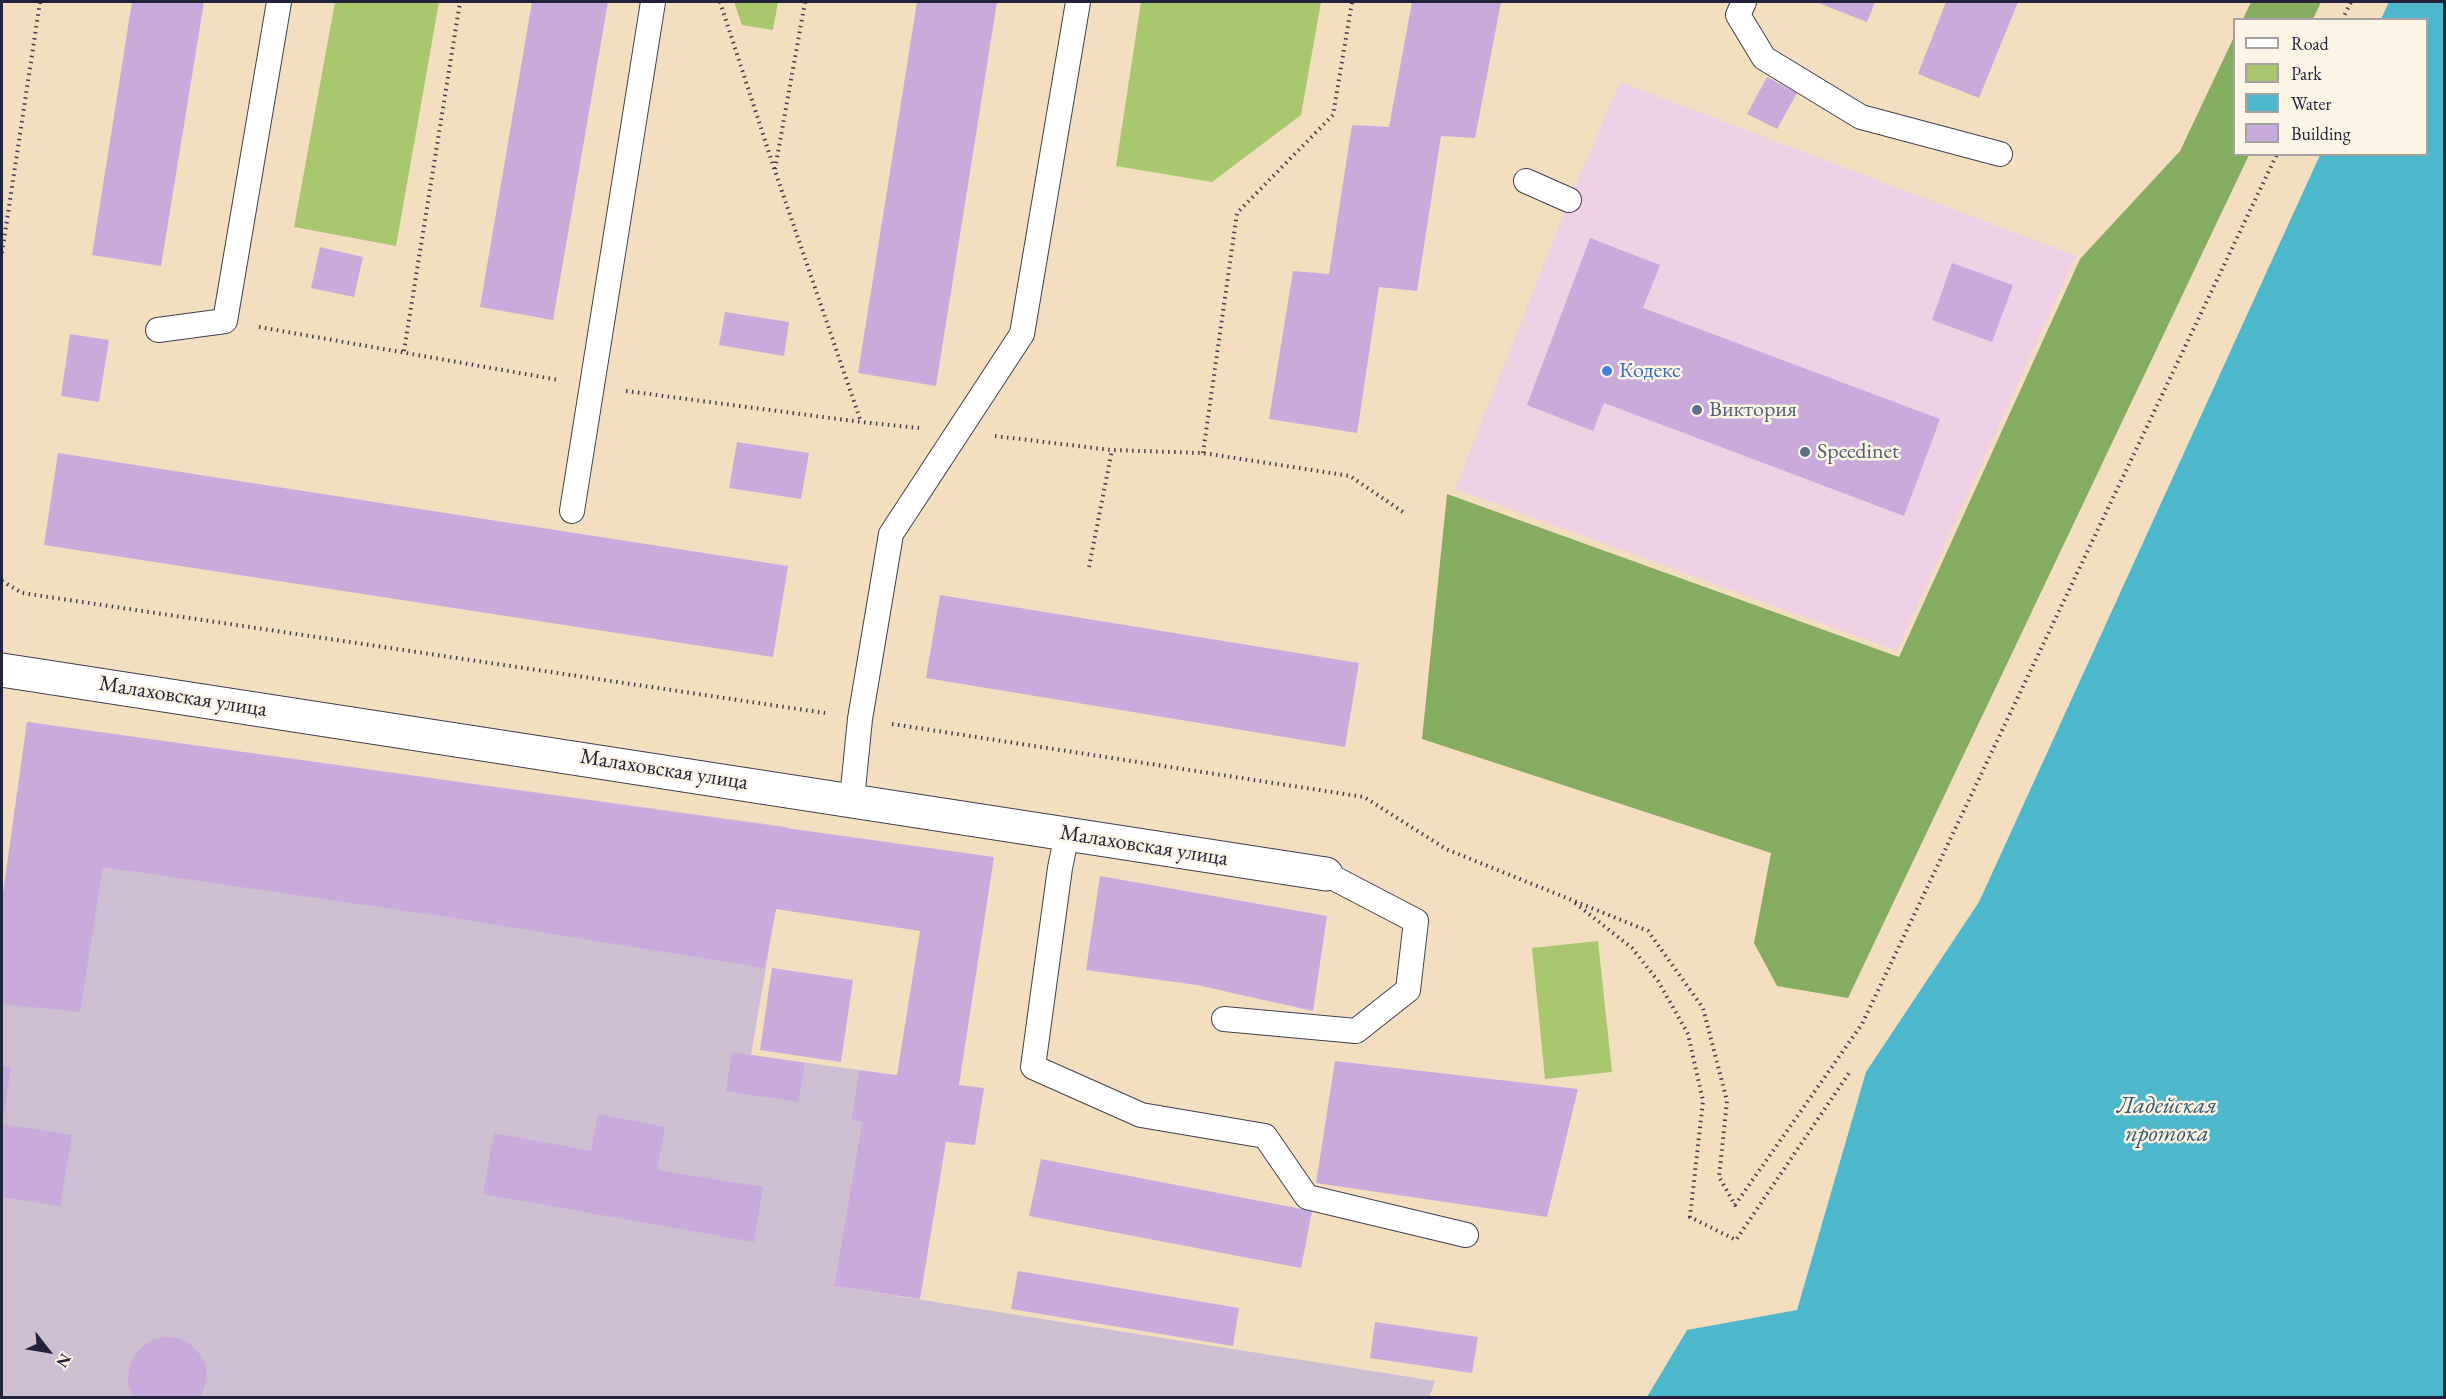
<!DOCTYPE html>
<meta charset="utf-8">
<style>
body{margin:0}
#map{position:relative;width:2446px;height:1399px;overflow:hidden;background:#f4dec0;font-family:"EB Garamond",serif}
canvas{display:block}
.frame{position:absolute;inset:0;border:3px solid #22223b;pointer-events:none}
.legend{position:absolute;left:2233px;top:18px;width:195px;height:138px;box-sizing:border-box;background:#fcf5e5;border:2px solid #a5a1a1;margin:0;padding:8px 10px;list-style:none;font-size:18px;color:#22223b}
.legend li{display:flex;align-items:center;gap:12px;height:30px}
.legend b{width:30px;border:2px solid #a5a1a1}
.north{position:absolute;left:18px;top:1321px;width:60px;height:60px;-webkit-text-stroke:4px #fcf5e5;paint-order:stroke;rotate:121deg;font-size:16px;font-weight:700;line-height:24px;text-align:center;color:#22223b}
.north::after{content:'';display:block;margin:auto;width:21px;height:27px;background:#22223b;clip-path:polygon(50% 0,100% 100%,50% 72%,0 100%)}
</style>
<div id="map">
<canvas width="2446" height="1399"></canvas>
<div class="frame"></div>
<ul class="legend">
<li><b style="height:8px;background:#fff"></b>Road</li>
<li><b style="height:16px;background:#a8c76f"></b>Park</li>
<li><b style="height:16px;background:#4db7cb"></b>Water</li>
<li><b style="height:16px;background:#c8abdb"></b>Building</li>
</ul>
<div class="north">N</div>
</div>
<script>
const context = document.querySelector('canvas').getContext('2d');
context.lineJoin = 'round';
function fill(path, color) { context.fillStyle = color; context.fill(path, 'evenodd'); }
const shape = rows => new Path2D(rows.map(r => 'M' + r).join(''));
function stroke(path, color, width, dash) { context.strokeStyle = color; context.lineWidth = width; context.lineCap = dash ? 'butt' : 'round'; context.setLineDash(dash || []); context.stroke(path); }
function write(font, color, halo, rows, align = 'center') {
  context.font = font + ' "EB Garamond",serif'; context.lineWidth = 5; context.setLineDash([]); context.textBaseline = 'middle'; context.strokeStyle = halo; context.fillStyle = color; for (const [text, x, y, turn = 0] of rows) {
    context.save(); context.translate(x, y); context.rotate((+turn || 0) * Math.PI / 180); context.textAlign = isNaN(turn) ? turn : align; if (halo) context.strokeText(text, 0, 0); context.fillText(text, 0, 0); context.restore();
  }
}
fill(shape([
 [1620,82,2076,256,1897,651,1455,489,1569,200]
]), '#f0d0e5');
fill(shape([
 [27,722,787,827,776,909,751,1055,859,1070,851,1119,862,1122,834,1286,1435,1381,1429,1398,2,1398,2,901]
]), '#cebed2');
fill(shape([
 [335,2,439,2,396,246,294,227],
 [734,2,778,2,773,30,742,25],
 [1141,2,1321,2,1301,115,1212,182,1116,166],
 [1598,941,1612,1072,1545,1079,1532,948]
]), '#a8c76f');
fill(shape([
 [2251,2,2321,2,2313,19,2243,19],
 [2234,37,2234,154,2249,155,1848,998,1777,986,1754,943,1771,853,1422,739,1447,494,1899,657,2080,259,2180,151]
]), '#86ac62');
fill(shape([
 [2389,2,2444,2,2444,1397,1647,1397,1687,1330,1797,1310,1866,1072,1979,902,2320,155,2426,154,2426,20,2381,19]
]), '#4db7cb');
fill(shape([
 [132,2,204,2,161,266,92,255],
 [532,2,608,2,553,320,480,307],
 [917,2,997,2,936,386,858,373],
 [1412,2,1501,2,1475,138,1441,136,1417,291,1379,287,1357,433,1269,419,1293,271,1329,274,1352,125,1389,127],
 [1816,2,1875,2,1867,22],
 [1946,2,2018,2,1979,98,1918,74],
 [1767,77,1797,93,1777,129,1747,114],
 [1590,238,1660,265,1643,308,1940,419,1904,516,1604,403,1593,431,1527,405],
 [320,247,363,257,354,297,311,288],
 [1952,263,2013,285,1992,342,1932,320],
 [725,312,789,322,784,356,719,345],
 [70,334,109,340,99,402,61,396],
 [737,442,809,453,801,499,729,488],
 [58,453,788,566,773,657,44,545],
 [940,595,1359,663,1345,747,926,678],
 [27,722,994,857,959,1085,984,1088,975,1145,946,1142,920,1299,834,1286,862,1122,851,1120,859,1070,897,1075,920,931,776,909,764,968,448,917,103,867,80,1012,2,1004,2,901],
 [1100,876,1327,916,1313,1011,1197,985,1086,970],
 [772,968,853,980,841,1062,760,1050],
 [732,1052,805,1063,798,1102,726,1091],
 [1335,1061,1578,1089,1547,1217,1316,1183],
 [2,1066,11,1068,3,1119,2,1119],
 [598,1114,665,1127,657,1170,763,1187,754,1242,483,1194,494,1133,591,1151],
 [2,1124,72,1135,60,1206,2,1197],
 [1041,1159,1312,1211,1301,1268,1029,1216],
 [1018,1271,1239,1308,1233,1346,1011,1309],
 [1375,1322,1478,1337,1472,1373,1370,1358],
 [165,1337,177,1338,189,1343,198,1352,205,1363,207,1376,201,1398,135,1398,133,1395,128,1383,129,1370,133,1357,142,1347,152,1340]
]), '#c8abdb');
const lane = shape([
 [1744,2,1738,15,1764,58,1861,117,2000,154],
 [1526,181,1569,200],
 [158,330,225,321,279,2],
 [572,511,653,2],
 [852,799,860,719,891,534,1022,334,1078,2],
 [1067,834,1060,868,1033,1067,1141,1115,1265,1136,1307,1197,1466,1235],
 [1224,1019,1356,1031,1408,990,1416,921,1326,874]
]);
const street = shape([
 [2,670,1326,874]
]);
stroke(lane, '#423e4f', 26);
stroke(street, '#423e4f', 35);
stroke(shape([
 [720,2,775,171,861,422],
 [2342,20,2351,2],
 [775,169,805,2],
 [2,253,40,2],
 [259,327,559,380],
 [404,351,460,2],
 [626,391,861,422,919,428],
 [995,436,1111,450,1203,453,1350,476,1403,512],
 [1203,453,1237,213,1333,115,1352,2],
 [1089,567,1112,450],
 [2,581,22,593,825,713],
 [892,724,1364,797,1446,849,1648,931,1703,1008,1727,1101,1719,1177,1735,1205,1862,1024,2277,154],
 [1575,903,1632,948,1658,981,1688,1034,1703,1101,1690,1217,1736,1240,1849,1073]
]), '#423e4f', 4, [1.5, 4.5]);
stroke(lane, '#fff', 24);
stroke(street, '#fff', 33);
for (const [x, y, r, color] of [
 [1607,371,6,"#3f7fe0"],
 [1697,410,6,"#5c6f8a"],
 [1805,452,6,"#5c6f8a"]
]) { const dot = new Path2D(); dot.arc(x, y, r, 0, 2 * Math.PI); context.fillStyle = color; context.fill(dot); stroke(dot, '#fcf5e5', 2); }
write('22px', '#366cbe', '#fcf5e5', [
 ["Кодекс",1619,371]
], 'left');
write('22px', '#4e5e75', '#fcf5e5', [
 ["Виктория",1709,410],
 ["Speedinet",1817,452]
], 'left');
write('22px', '#22223b', '#fcf5e5', [
 ["Малаховская улица",183,697,9],
 ["Малаховская улица",664,770,9],
 ["Малаховская улица",1144,846,9]
]);
write('italic 24px', '#31566d', '#fcf5e5', [
 ["Ладейская",2167,1106],
 ["протока",2167,1134]
]);
</script>
